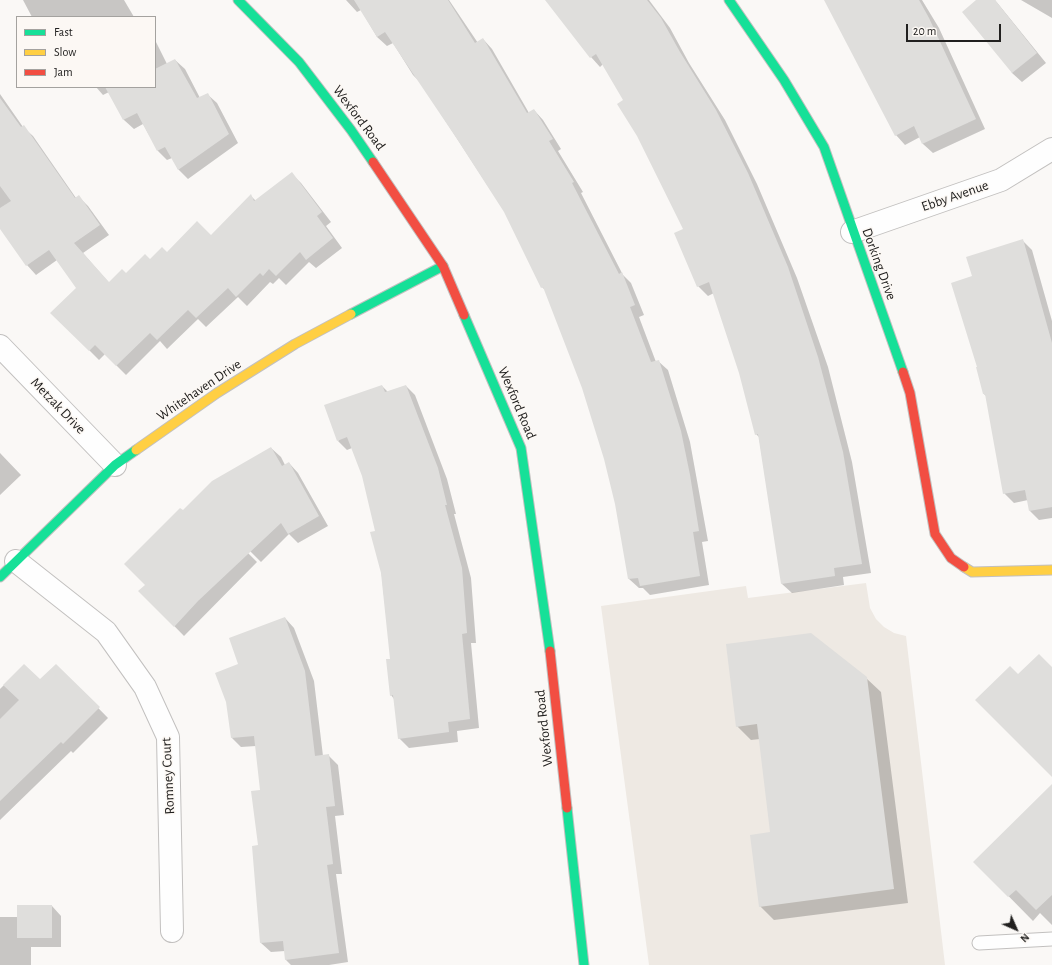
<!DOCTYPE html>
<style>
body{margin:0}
#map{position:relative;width:1052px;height:965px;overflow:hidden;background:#faf8f6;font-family:"Alegreya Sans",sans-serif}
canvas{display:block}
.legend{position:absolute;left:16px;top:16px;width:140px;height:72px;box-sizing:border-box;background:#fcf8f4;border:1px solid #a4a29f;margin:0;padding:5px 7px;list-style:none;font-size:12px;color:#21201f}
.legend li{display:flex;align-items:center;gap:8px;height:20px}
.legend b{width:20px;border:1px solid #a4a29f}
.north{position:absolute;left:996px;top:909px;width:40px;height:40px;-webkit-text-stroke:3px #fcf8f4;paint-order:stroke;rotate:135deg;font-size:11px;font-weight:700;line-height:16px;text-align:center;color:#21201f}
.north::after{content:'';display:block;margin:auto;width:14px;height:18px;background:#21201f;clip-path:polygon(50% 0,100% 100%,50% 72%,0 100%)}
.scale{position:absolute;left:906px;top:24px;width:95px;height:18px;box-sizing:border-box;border:2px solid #21201f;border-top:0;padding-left:5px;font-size:12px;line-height:14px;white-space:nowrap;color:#21201f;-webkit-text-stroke:3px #fcf8f4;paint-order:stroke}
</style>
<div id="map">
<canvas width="1052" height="965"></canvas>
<ul class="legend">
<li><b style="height:5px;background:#16e098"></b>Fast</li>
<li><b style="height:5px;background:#ffcf43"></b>Slow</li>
<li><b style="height:5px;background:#f24e42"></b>Jam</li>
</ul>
<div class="north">N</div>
<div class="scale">20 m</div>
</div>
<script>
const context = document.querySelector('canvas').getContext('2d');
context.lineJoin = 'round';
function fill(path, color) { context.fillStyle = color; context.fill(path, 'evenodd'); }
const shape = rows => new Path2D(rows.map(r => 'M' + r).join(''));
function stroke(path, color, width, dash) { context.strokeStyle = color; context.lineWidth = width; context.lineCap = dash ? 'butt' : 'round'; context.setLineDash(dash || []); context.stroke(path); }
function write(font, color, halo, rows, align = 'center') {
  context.font = font + ' "Alegreya Sans",sans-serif'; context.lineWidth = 3; context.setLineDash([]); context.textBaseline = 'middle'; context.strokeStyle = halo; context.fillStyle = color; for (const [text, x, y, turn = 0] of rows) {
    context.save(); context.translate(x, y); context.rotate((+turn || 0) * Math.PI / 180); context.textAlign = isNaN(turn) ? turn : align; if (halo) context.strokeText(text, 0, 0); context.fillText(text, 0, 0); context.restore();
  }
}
fill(shape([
 [866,583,870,608,876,619,884,627,894,633,906,636,945,965,649,965,601,606,746,586,748,598]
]), '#eee9e3');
fill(shape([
 [23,0,124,0,134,17,32,17],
 [346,0,449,0,478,43,483,39,492,49,529,113,534,110,543,120,561,149,558,151,583,192,581,193,623,275,631,283,644,315,639,317,656,362,658,361,668,370,690,442,708,541,702,542,709,585,650,595,643,588,639,588,629,579,616,503,605,459,583,387,546,291,542,287,505,212,420,82,413,75,393,43,387,46,377,37,361,10,357,12],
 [548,0,649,0,670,28,689,63,725,120,757,184,797,278,828,367,852,462,871,573,843,577,844,585,792,593,782,584,759,437,756,434,740,373,714,293,708,296,698,286,685,230,625,101,603,64,600,67,591,57],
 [825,0,922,0,939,28,985,129,933,153,923,144,920,137,905,145,896,135],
 [978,0,995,0,1046,63,1022,82,1012,73],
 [1021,0,1052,0,1052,18],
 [155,40,167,64,175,60,185,69,200,98,207,94,217,103,238,143,188,179,178,169,172,158,167,160,158,151,143,124,134,129,124,120,109,92,103,95,96,87,155,87],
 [0,94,23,127,33,136,76,198,79,197,88,206,109,235,83,253,109,283,150,260,211,237,251,196,256,201,292,174,301,183,331,222,326,226,342,248,316,268,309,262,286,285,279,278,273,284,270,282,247,306,238,297,206,327,198,319,167,349,160,341,126,375,105,354,99,360,52,313,77,288,57,260,36,275,27,265,0,227],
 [1022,240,1032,250,1052,321,1052,518,1039,520,1030,511,1028,500,1014,503,1004,493,986,396,984,394,978,368,973,277],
 [382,386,388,392,406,386,415,395,447,479,456,514,454,514,471,578,476,643,471,643,479,728,457,731,458,742,409,748,399,738,394,699,391,695,391,660,377,532,363,476,352,448,347,450,338,441],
 [271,448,281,457,285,465,289,463,298,473,328,526,298,543,289,534,261,562,248,549,246,551,257,562,184,636,140,591,146,585,183,511],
 [0,453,21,475,0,495],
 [285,618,294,628,314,681,323,756,328,755,338,765,344,815,335,816,342,874,336,874,348,962,329,965,291,965,286,960,285,951,271,952,261,943,259,846,261,791,256,746,241,747,232,738,240,664],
 [24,665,40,681,56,665,108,718,73,753,71,751,0,820,0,689],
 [866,678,881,692,908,903,774,920,760,906,771,833,760,739,751,740,737,726],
 [1052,786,1052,925,1040,913,1033,921,975,862],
 [52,906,61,916,61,947,31,947,31,965,0,965,0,917,18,917]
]), '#0003');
fill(shape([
 [354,0,448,0,475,43,483,38,527,113,534,109,553,139,549,141,574,182,572,183,619,274,622,272,635,305,630,307,651,362,659,360,681,431,690,475,699,531,693,532,700,576,640,586,638,578,628,579,615,504,604,459,582,388,543,287,541,288,504,212,457,139,385,32,377,37],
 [545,0,647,0,661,18,680,52,716,110,748,173,788,267,818,357,843,452,862,564,834,568,835,576,781,584,758,434,755,435,739,373,709,282,697,287,674,233,683,229,637,136,617,104,623,100,596,54,590,58],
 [824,0,919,0,929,18,976,119,922,144,914,126,895,136],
 [976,0,995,0,1037,53,1012,73,962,12],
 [175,59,197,98,208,93,229,134,178,170,165,147,157,151,137,113,123,120,105,87,155,87,155,69],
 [0,98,21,127,24,125,75,198,79,195,100,225,74,243,109,282,122,269,126,273,145,254,150,259,162,247,167,252,197,221,211,235,251,194,254,201,292,172,322,212,317,216,333,238,306,260,300,252,276,276,269,269,263,276,260,273,236,297,228,288,196,318,188,310,157,340,150,333,116,366,95,345,89,351,50,313,76,288,49,250,26,266,0,229,0,208,11,201,0,186],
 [1023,239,1052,343,1052,507,1029,511,1025,490,1003,494,985,394,983,394,976,367,977,367,951,283,972,276,966,257],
 [382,385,385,392,406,385,438,468,447,505,445,505,462,568,467,633,462,634,470,719,448,722,449,732,398,739,393,695,390,696,386,659,390,659,381,573,370,532,375,531,362,476,347,437,337,441,324,405],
 [271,447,282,466,289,462,319,516,288,534,281,523,198,601,174,627,138,591,145,585,124,564,180,508,183,510,212,481],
 [285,617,305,671,315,756,329,754,335,806,326,807,333,864,327,865,339,953,285,960,283,941,260,943,252,846,258,845,251,791,260,790,254,736,231,738,226,702,215,673,238,664,229,638],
 [811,633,867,677,894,889,759,907,750,835,770,832,757,724,736,727,726,644],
 [1039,654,1052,667,1052,777,975,700,1010,666,1018,674],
 [24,664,40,679,56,664,100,707,63,744,61,742,0,801,0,719,19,700,3,685],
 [1052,784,1052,895,1036,910,1016,890,1008,897,973,862],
 [17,905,52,905,52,938,17,938]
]), '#dfdedc');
const lane = shape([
 [979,943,1052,939]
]);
const street = shape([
 [852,232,1001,180,1052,149],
 [0,346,115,465],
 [16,561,106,632,145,687,168,737,172,931]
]);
const fast = shape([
 [238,0,299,62,351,130,373,162],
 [729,0,784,80,824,147,903,372],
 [351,314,443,266],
 [464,315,521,448,550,651],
 [0,577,115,465,136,450],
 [567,808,584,965]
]);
const slow = shape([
 [136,450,217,393,295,344,351,314],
 [964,567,972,572,1052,570]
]);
const jam = shape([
 [373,162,443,266,464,315],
 [903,372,910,393,935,534,951,558,964,567],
 [550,651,567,808]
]);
stroke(lane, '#c2c0bf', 15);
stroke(street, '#c2c0bf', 24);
stroke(fast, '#c2c0bf', 11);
stroke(slow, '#c2c0bf', 11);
stroke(jam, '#c2c0bf', 11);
stroke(lane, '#fefefe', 13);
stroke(street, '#fefefe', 22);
stroke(fast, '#16e098', 9);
stroke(slow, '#ffcf43', 9);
stroke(jam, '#f24e42', 9);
write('14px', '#21201f', '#fcf8f4', [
 ["Wexford Road",359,118,53],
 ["Ebby Avenue",955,196,-19],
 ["Dorking Drive",879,264,70],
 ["Whitehaven Drive",199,390,-34],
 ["Wexford Road",517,403,67],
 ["Metzak Drive",58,406,46],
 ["Wexford Road",544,728,-96],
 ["Romney Court",168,776,-93]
]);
</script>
